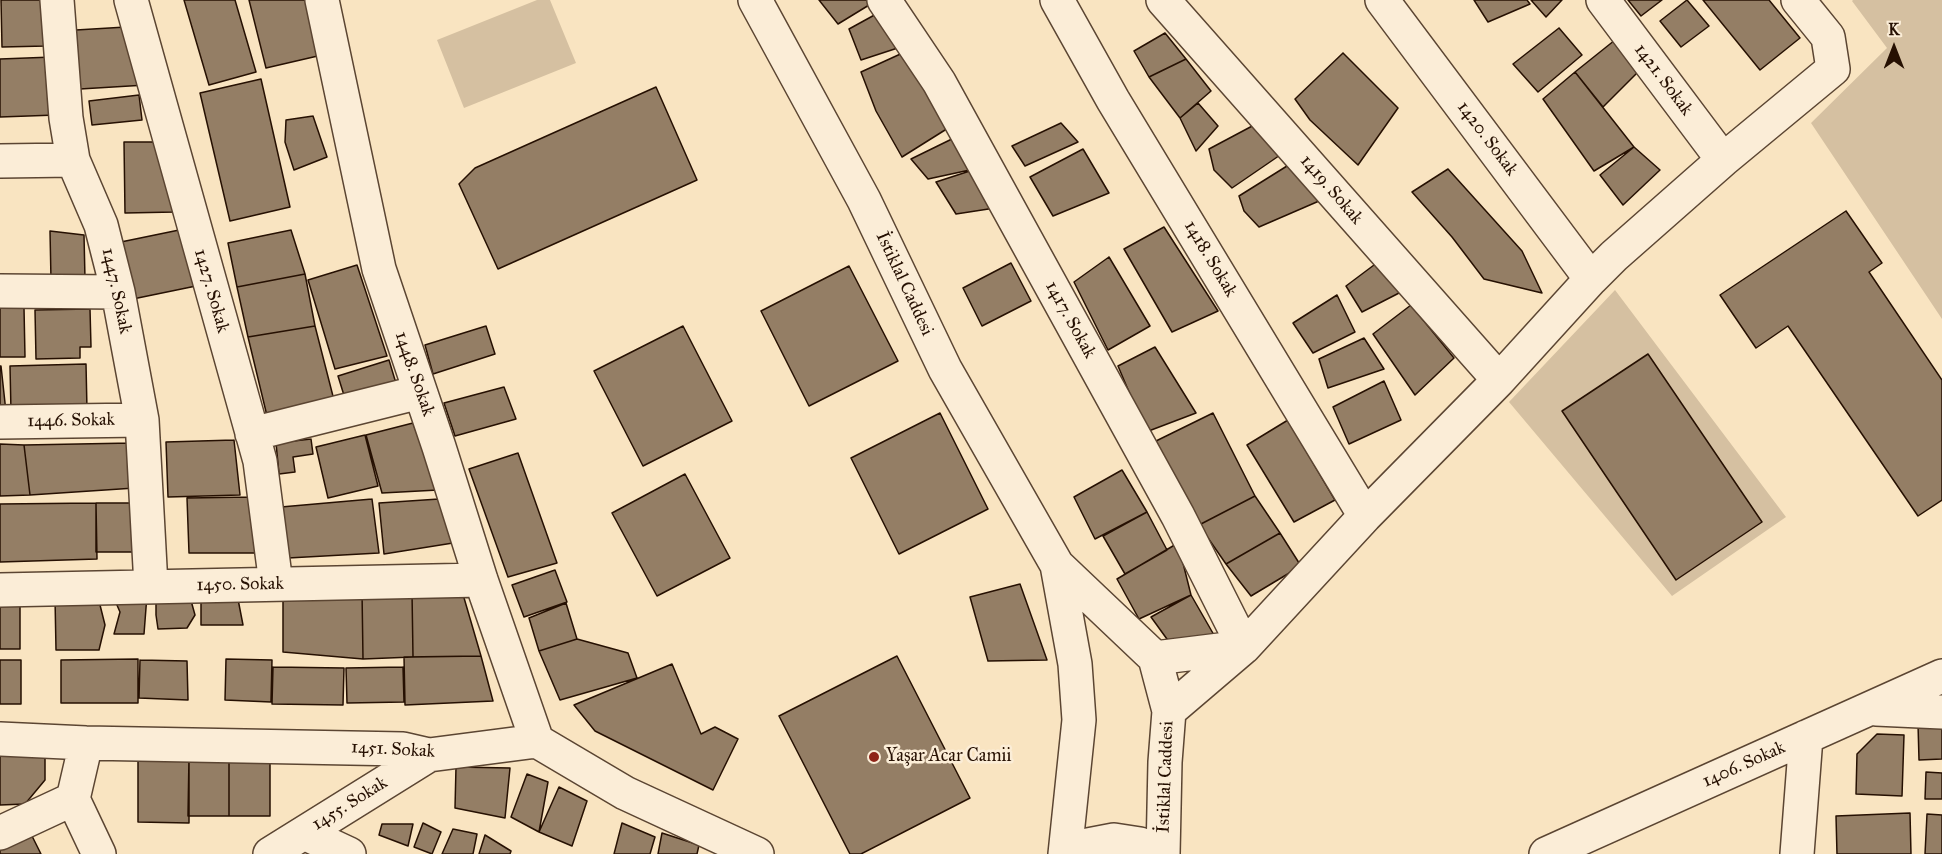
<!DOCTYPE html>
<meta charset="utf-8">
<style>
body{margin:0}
#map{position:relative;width:1942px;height:854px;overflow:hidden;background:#f9e4c1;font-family:"IM FELL Great Primer",serif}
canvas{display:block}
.north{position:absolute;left:1864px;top:18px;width:60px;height:60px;-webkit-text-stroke:4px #fbedd7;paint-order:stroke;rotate:0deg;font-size:16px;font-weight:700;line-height:24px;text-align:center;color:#261002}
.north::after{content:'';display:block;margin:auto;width:21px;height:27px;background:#261002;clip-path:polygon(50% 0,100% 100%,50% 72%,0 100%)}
</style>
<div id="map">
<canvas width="1942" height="854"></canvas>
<div class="north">K</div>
</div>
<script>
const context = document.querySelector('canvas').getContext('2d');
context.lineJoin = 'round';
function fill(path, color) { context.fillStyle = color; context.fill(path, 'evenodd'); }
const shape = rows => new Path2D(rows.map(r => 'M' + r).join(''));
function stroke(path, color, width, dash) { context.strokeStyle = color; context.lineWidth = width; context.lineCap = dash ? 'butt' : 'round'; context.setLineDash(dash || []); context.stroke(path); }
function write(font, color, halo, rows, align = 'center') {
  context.font = font + ' "IM FELL Great Primer",serif'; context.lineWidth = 5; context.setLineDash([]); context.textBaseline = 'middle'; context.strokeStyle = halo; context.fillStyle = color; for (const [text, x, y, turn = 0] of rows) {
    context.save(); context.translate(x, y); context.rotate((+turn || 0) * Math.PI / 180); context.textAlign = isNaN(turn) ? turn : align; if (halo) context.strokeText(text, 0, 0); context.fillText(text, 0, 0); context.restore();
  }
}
fill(shape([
 [537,0,550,0,576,63,464,108,437,40],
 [1853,0,1942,0,1942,319,1811,123,1887,48,1852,1],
 [1615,290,1786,517,1672,596,1509,402]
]), '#d5c0a1');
const building = shape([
 [1,0,45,0,46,46,2,47,1,0],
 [184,0,235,0,256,72,209,85,184,0],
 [249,0,309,0,322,55,266,68,249,0],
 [819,0,873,0,874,2,838,24,819,0],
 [1474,0,1527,0,1530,4,1488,22,1474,0],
 [1531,0,1562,0,1546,17,1531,0],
 [1628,0,1662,0,1641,16,1628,0],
 [1687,0,1709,26,1681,47,1660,21,1687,0],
 [1703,0,1769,0,1800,38,1760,70,1703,0],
 [889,7,913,43,861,60,849,29,889,7],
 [126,27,146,85,80,89,76,30,126,27],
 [1559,28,1582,55,1538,92,1513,64,1559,28],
 [1165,33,1186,59,1149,77,1134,51,1165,33],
 [1620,36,1642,68,1603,107,1575,72,1620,36],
 [907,51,953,125,902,157,876,111,861,72,907,51],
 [1343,53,1398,108,1358,165,1310,120,1295,99,1343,53],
 [53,57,56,115,0,117,0,59,53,57],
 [1186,59,1211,91,1180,118,1149,77,1186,59],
 [1575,72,1634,147,1594,171,1543,99,1575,72],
 [261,79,290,207,230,221,200,93,261,79],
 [656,87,697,180,498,269,459,184,475,168,656,87],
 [139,95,142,120,92,125,89,101,139,95],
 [1198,103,1218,126,1196,151,1180,118,1198,103],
 [313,116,327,157,294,170,285,142,286,120,313,116],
 [1061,123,1078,142,1025,166,1012,146,1061,123],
 [1256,124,1286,151,1232,188,1214,170,1209,149,1256,124],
 [958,136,979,168,928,179,911,159,958,136],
 [124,142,157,142,175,212,125,213,124,142],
 [1634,147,1660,170,1623,205,1600,175,1634,147],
 [1083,149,1109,193,1053,216,1030,177,1083,149],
 [1295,161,1326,198,1259,227,1244,211,1239,196,1295,161],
 [979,168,995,208,956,214,936,182,979,168],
 [1448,169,1522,251,1542,293,1484,279,1452,237,1412,192,1448,169],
 [1846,211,1882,263,1869,272,1942,380,1942,500,1918,516,1788,326,1756,348,1720,295,1846,211],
 [1164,227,1218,311,1172,332,1124,249,1164,227],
 [184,229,196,286,128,300,116,243,184,229],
 [291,230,305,274,237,287,228,243,291,230],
 [50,231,84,235,85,279,51,280,50,231],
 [1109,257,1150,326,1108,350,1074,282,1109,257],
 [1378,262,1403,291,1362,312,1346,286,1378,262],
 [1011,263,1031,301,982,326,963,288,1011,263],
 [357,265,387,356,335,369,308,280,357,265],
 [849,266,898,361,809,406,761,311,849,266],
 [305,274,315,326,248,337,237,287,305,274],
 [1337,295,1355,332,1313,353,1293,323,1337,295],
 [1411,305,1454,358,1415,395,1373,334,1411,305],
 [0,307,24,308,25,357,0,357,0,307],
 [90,309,91,347,80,347,80,358,36,359,35,310,90,309],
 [315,326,335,404,268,420,248,337,315,326],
 [486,326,495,354,433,374,425,345,486,326],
 [683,326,732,421,643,466,594,371,683,326],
 [1364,338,1384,369,1328,388,1319,359,1364,338],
 [1155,347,1196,413,1146,432,1118,366,1155,347],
 [1648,354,1762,522,1676,580,1562,411,1648,354],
 [389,360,398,390,347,405,338,376,389,360],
 [86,364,87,410,11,412,10,366,86,364],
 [0,366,1,366,6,412,0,412,0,366],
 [1384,381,1401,420,1349,444,1333,407,1384,381],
 [504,387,516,419,455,436,444,403,504,387],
 [940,413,988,509,899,554,851,458,940,413],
 [1213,413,1255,496,1199,525,1156,441,1213,413],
 [1288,420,1335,500,1294,522,1247,445,1288,420],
 [413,423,438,490,382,493,366,435,413,423],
 [365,435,378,486,328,498,316,447,365,435],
 [311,439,313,454,293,457,295,472,279,474,276,443,311,439],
 [234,440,240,495,168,497,166,442,234,440],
 [132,443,135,488,30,495,24,445,132,443],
 [0,444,24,445,30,495,0,496,0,444],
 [518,453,557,563,508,577,469,469,518,453],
 [1122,470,1147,512,1095,539,1074,497,1122,470],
 [685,474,730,558,657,596,612,513,685,474],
 [1255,496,1280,533,1226,564,1199,525,1255,496],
 [251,497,259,553,189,553,187,498,251,497],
 [372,499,379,553,288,558,281,507,372,499],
 [439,499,453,543,384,554,379,503,439,499],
 [96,503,97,559,0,562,0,504,96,503],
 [96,503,140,503,140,552,96,552,96,503],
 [1147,512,1167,550,1125,574,1103,536,1147,512],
 [1280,533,1301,566,1251,596,1226,564,1280,533],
 [1178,543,1191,595,1139,619,1117,579,1178,543],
 [555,570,567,602,524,617,512,585,555,570],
 [1020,584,1047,660,988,661,970,597,1020,584],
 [362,591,412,592,413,657,363,659,362,591],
 [362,591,363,659,283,652,283,595,362,591],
 [462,591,481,656,413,657,412,592,462,591],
 [201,594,237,594,243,625,201,625,201,594],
 [147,595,144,634,114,634,120,612,113,596,147,595],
 [1191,595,1218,642,1172,646,1151,617,1191,595],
 [98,597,105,625,99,650,56,650,55,598,98,597],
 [156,597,190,597,195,615,187,628,158,629,156,615,156,597],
 [0,602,20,602,20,649,0,649,0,602],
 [566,603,577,639,539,651,529,618,566,603],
 [577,639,628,653,637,678,560,700,539,651,577,639],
 [481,656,493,701,405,705,404,657,481,656],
 [897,656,970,798,861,854,850,854,779,716,897,656],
 [138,659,138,703,61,703,61,660,138,659],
 [226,659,272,660,271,702,225,700,226,659],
 [0,660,21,660,21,704,0,704,0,660],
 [140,660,187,661,188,700,139,698,140,660],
 [672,664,701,734,715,727,738,739,713,790,595,731,574,705,672,664],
 [273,667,344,668,343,705,272,704,273,667],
 [403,667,404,702,347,703,346,668,403,667],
 [1942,723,1942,759,1919,760,1918,724,1942,723],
 [1877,734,1904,735,1902,796,1856,794,1857,754,1877,734],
 [0,749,45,752,45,780,25,804,0,805,0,749],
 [138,754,189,756,189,823,138,822,138,754],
 [189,756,229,756,229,816,188,816,189,756],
 [229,756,270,756,270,816,229,816,229,756],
 [456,767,510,768,505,818,455,808,456,767],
 [1926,772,1942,773,1942,799,1925,799,1926,772],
 [527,774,548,782,539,832,511,817,527,774],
 [559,787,587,801,572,846,539,832,559,787],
 [1910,813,1911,854,1837,854,1836,816,1910,813],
 [1927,814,1942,815,1942,854,1925,854,1927,814],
 [423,823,441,832,432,854,414,847,423,823],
 [622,823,655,837,650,854,614,854,622,823],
 [382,824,413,824,408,846,379,835,382,824],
 [453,829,477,834,473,854,442,854,453,829],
 [662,833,699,845,697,854,658,854,662,833],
 [31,834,41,854,0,854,0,846,31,834],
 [485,835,511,851,510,854,479,854,485,835]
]);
fill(building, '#947e65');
stroke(building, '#261002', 1.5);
const minor = shape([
 [57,0,66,118,73,160,101,225,118,292,142,420,151,586],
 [131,0,260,461,276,584],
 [322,0,379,269,439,447,481,580,537,741],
 [755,0,864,200,945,369,1057,565,1155,658,1169,711,1165,762,1163,854],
 [884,0,939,82,1178,516,1244,647],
 [1057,0,1113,100,1365,516],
 [1163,0,1499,380],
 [1382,0,1591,279],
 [1603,0,1723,160],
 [0,161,73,160],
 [0,291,118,292],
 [0,422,142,420],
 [252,434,420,392],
 [1057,565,1075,664,1079,720,1065,854],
 [0,590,481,580],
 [1155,658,1244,647],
 [1876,709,1942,712],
 [1169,711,1244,647,1365,516,1499,380,1591,279,1614,256,1723,160,1833,69,1828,37,1798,0],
 [0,739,86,743,403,749,429,755,537,741,625,793,757,854],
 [73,799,99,854],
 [0,833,73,799,86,743],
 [304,833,349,854],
 [270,854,429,755],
 [1072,854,1088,845,1114,840,1140,844,1160,854],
 [1546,854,1942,676],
 [1797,854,1806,737]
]);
stroke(minor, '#5b4532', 36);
stroke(minor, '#fbedd7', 33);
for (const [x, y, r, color] of [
 [874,757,6,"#8f2418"]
]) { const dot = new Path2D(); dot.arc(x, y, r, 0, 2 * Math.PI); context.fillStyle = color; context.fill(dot); stroke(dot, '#fbedd7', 2); }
write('18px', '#261002', '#fbedd7', [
 ["1421. Sokak",1663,80,53],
 ["1420. Sokak",1487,139,53],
 ["1419. Sokak",1331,190,49],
 ["1418. Sokak",1210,259,59],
 ["İstiklal Caddesi",904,284,65],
 ["1447. Sokak",116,291,78],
 ["1427. Sokak",211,291,74],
 ["1417. Sokak",1070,320,61],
 ["1448. Sokak",414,374,71],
 ["1446. Sokak",71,421,-1],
 ["1450. Sokak",240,585,-1],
 ["1451. Sokak",393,750,3],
 ["1406. Sokak",1744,765,-24],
 ["İstiklal Caddesi",1166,777,-88],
 ["1455. Sokak",350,804,-32]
]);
write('18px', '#261002', '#fbedd7', [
 ["Yaşar Acar Camii",886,757]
], 'left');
</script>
